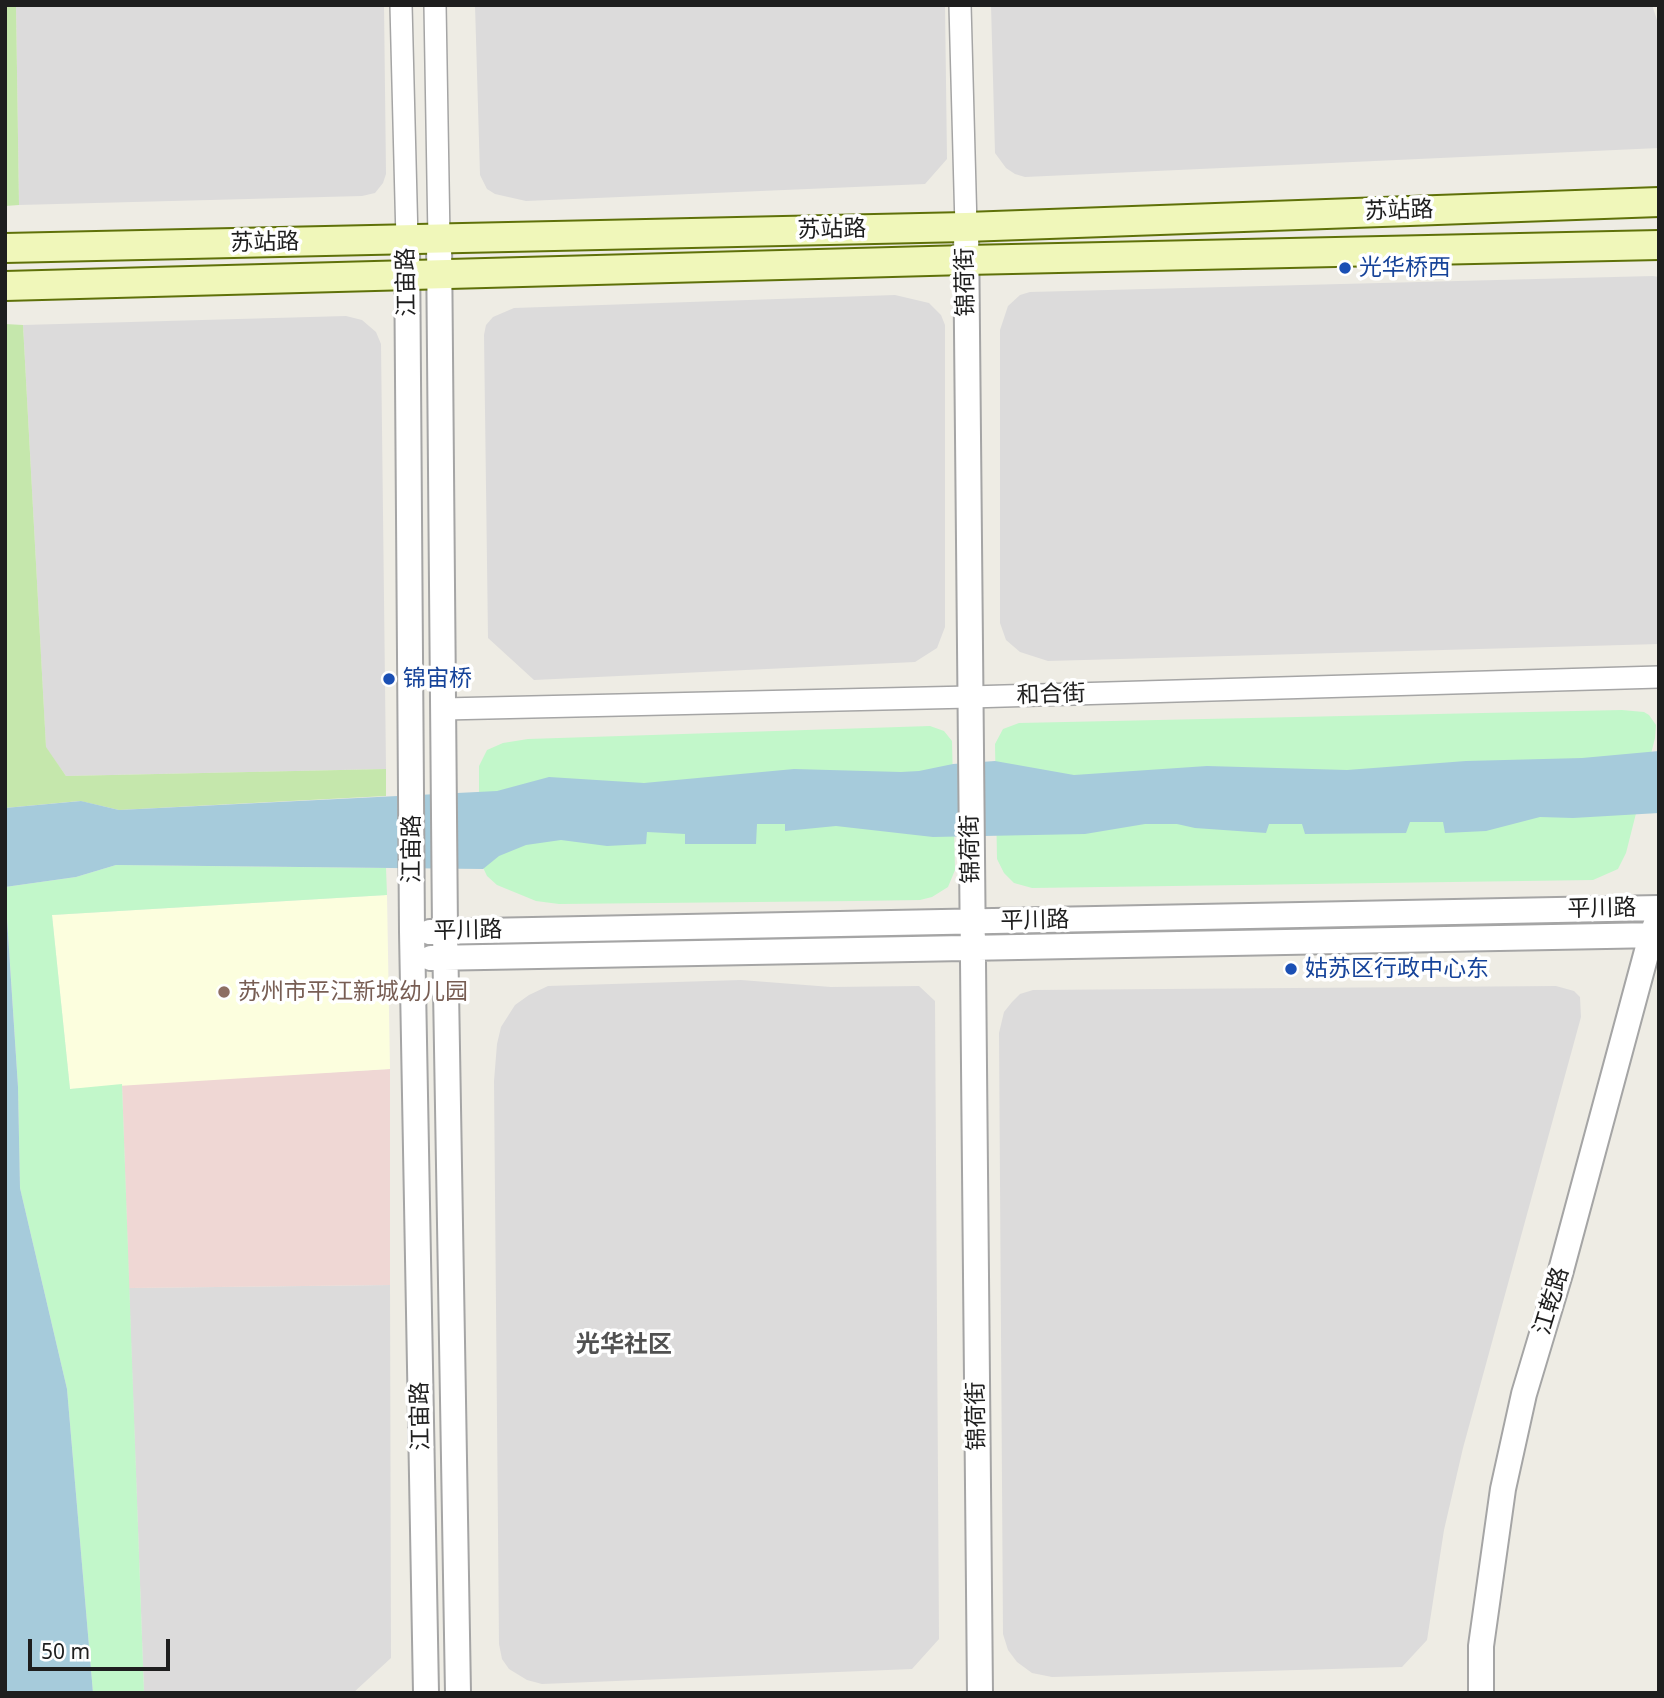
<!DOCTYPE html>
<meta charset="utf-8">
<style>
body{margin:0}
#map{position:relative;width:1664px;height:1698px;overflow:hidden;background:#eeece4;font-family:"Noto Sans",sans-serif}
canvas{display:block}
.frame{position:absolute;inset:0;border:7px solid #1e1e1e;pointer-events:none}
.scale{position:absolute;left:28px;top:1639px;width:142px;height:32px;box-sizing:border-box;border:4px solid #1e1e1e;border-top:0;padding-left:9px;font-size:21px;line-height:24px;white-space:nowrap;color:#1e1e1e;-webkit-text-stroke:5px #fff;paint-order:stroke}
</style>
<div id="map">
<canvas width="1664" height="1698"></canvas>
<div class="frame"></div>
<div class="scale">50 m</div>
</div>
<script>
const context = document.querySelector('canvas').getContext('2d');
context.lineJoin = 'round';
function fill(path, color) { context.fillStyle = color; context.fill(path, 'evenodd'); }
const shape = rows => new Path2D(rows.map(r => 'M' + r).join(''));
function stroke(path, color, width, dash) { context.strokeStyle = color; context.lineWidth = width; context.lineCap = dash ? 'butt' : 'round'; context.setLineDash(dash || []); context.stroke(path); }
function write(font, color, halo, rows, align = 'center') {
  context.font = font + ' "Noto Sans","Noto Sans SC",sans-serif'; context.lineWidth = 7; context.setLineDash([]); context.textBaseline = 'middle'; context.strokeStyle = halo; context.fillStyle = color; for (const [text, x, y, turn = 0] of rows) {
    context.save(); context.translate(x, y); context.rotate((+turn || 0) * Math.PI / 180); context.textAlign = isNaN(turn) ? turn : align; if (halo) context.strokeText(text, 0, 0); context.fillText(text, 0, 0); context.restore();
  }
}
fill(shape([
 [16,5,384,5,386,174,383,183,375,193,362,196,19,205],
 [475,5,945,5,947,159,925,184,526,201,495,194,487,189,480,175],
 [991,5,1652,5,1659,26,1659,148,1025,177,1015,174,1006,168,995,153],
 [1653,276,1659,277,1659,644,1048,661,1020,652,1006,640,1000,623,1000,330,1008,306,1020,295,1030,292],
 [895,295,929,303,941,315,945,325,945,627,937,648,915,662,534,680,488,638,484,335,486,325,493,317,514,308],
 [346,316,362,320,376,332,381,344,386,769,66,776,46,748,23,325],
 [741,980,831,987,919,986,935,1001,939,1639,912,1669,542,1684,527,1680,509,1669,502,1659,499,1644,494,1081,497,1044,501,1027,515,1005,529,995,548,986],
 [1556,986,1574,991,1580,997,1581,1017,1463,1448,1444,1530,1427,1640,1402,1667,1052,1677,1032,1673,1017,1662,1008,1650,1003,1634,999,1033,1004,1012,1012,1002,1020,994,1033,990],
 [390,1285,391,1658,353,1693,144,1693,129,1288]
]), '#dcdbdb');
fill(shape([
 [390,1069,390,1285,129,1288,122,1084]
]), '#efd7d4');
fill(shape([
 [387,895,390,1069,70,1089,52,915]
]), '#fcfede');
fill(shape([
 [5,5,16,5,19,205,5,206],
 [5,324,23,325,46,747,66,776,386,769,386,796,119,810,80,801,5,808]
]), '#c5e7ac');
fill(shape([
 [1622,710,1644,712,1649,715,1656,725,1655,738,1626,853,1618,869,1593,880,1032,888,1014,883,1004,873,997,859,995,744,1003,729,1019,723],
 [930,726,944,731,952,741,955,870,948,887,932,897,920,900,856,901,559,904,536,901,497,885,487,876,479,859,479,766,487,750,503,743,528,739],
 [116,865,386,868,387,895,52,915,70,1089,122,1084,144,1693,93,1693,67,1389,20,1188,18,1087,5,887,76,877]
]), '#c2f7ca');
fill(shape([
 [1659,751,1659,813,1573,818,1540,817,1486,831,1445,833,1443,822,1410,822,1406,833,1305,834,1302,824,1269,824,1266,833,1195,828,1177,824,1145,824,1085,834,933,837,836,826,785,831,785,824,757,824,756,844,685,844,685,834,647,832,646,844,607,846,561,840,526,845,499,856,483,869,116,865,76,877,5,887,5,808,81,801,119,810,497,791,549,777,644,783,794,769,901,772,919,771,953,764,995,761,1074,775,1207,766,1347,770,1466,761,1582,758],
 [5,888,18,1087,20,1188,67,1389,93,1693,5,1693]
]), '#a6cbdb');
const minor = shape([
 [401,5,407,240],
 [435,5,439,239],
 [960,5,966,227],
 [444,709,970,697,1659,677]
]);
const tertiary = shape([
 [966,227,980,1693],
 [439,239,445,931,458,1693],
 [407,240,412,932,426,1693],
 [430,932,1659,908],
 [431,958,1659,935],
 [1481,1693,1481,1646,1503,1489,1524,1394,1560,1274,1651,936,1657,921]
]);
const secondary = shape([
 [5,248,966,227,1659,202],
 [5,286,966,260,1659,245]
]);
stroke(minor, '#a5a5a5', 24);
stroke(tertiary, '#a5a5a5', 28);
stroke(secondary, '#5f7109', 32);
stroke(minor, '#fff', 21);
stroke(tertiary, '#fff', 24);
stroke(secondary, '#f0f7ba', 28);
for (const [x, y, r, color] of [
 [1345,268,7,"#1a4fb4"],
 [389,679,7,"#1a4fb4"],
 [1291,969,7,"#1a4fb4"],
 [224,992,7,"#8d6e63"]
]) { const dot = new Path2D(); dot.arc(x, y, r, 0, 2 * Math.PI); context.fillStyle = color; context.fill(dot); stroke(dot, '#fff', 2.5); }
write('23px', '#1e1e1e', '#fff', [
 ["苏站路",1399,211,-2],
 ["苏站路",832,230,-1],
 ["苏站路",265,243,-1],
 ["江宙路",407,282,-91],
 ["锦荷街",966,282,-91],
 ["和合街",1051,695,-2],
 ["江宙路",412,849,-90],
 ["锦荷街",971,849,-91],
 ["平川路",1602,909,-1],
 ["平川路",1035,921,-1],
 ["平川路",468,931,-1],
 ["江乾路",1552,1301,-73],
 ["江宙路",421,1416,-91],
 ["锦荷街",977,1416,-91]
]);
write('23px', '#164399', '#fff', [
 ["光华桥西",1359,268],
 ["锦宙桥",403,679],
 ["姑苏区行政中心东",1305,969]
], 'left');
write('23px', '#785e54', '#fff', [
 ["苏州市平江新城幼儿园",238,992]
], 'left');
write('bold 24px', '#515151', '#fff', [
 ["光华社区",624,1345]
]);
</script>
